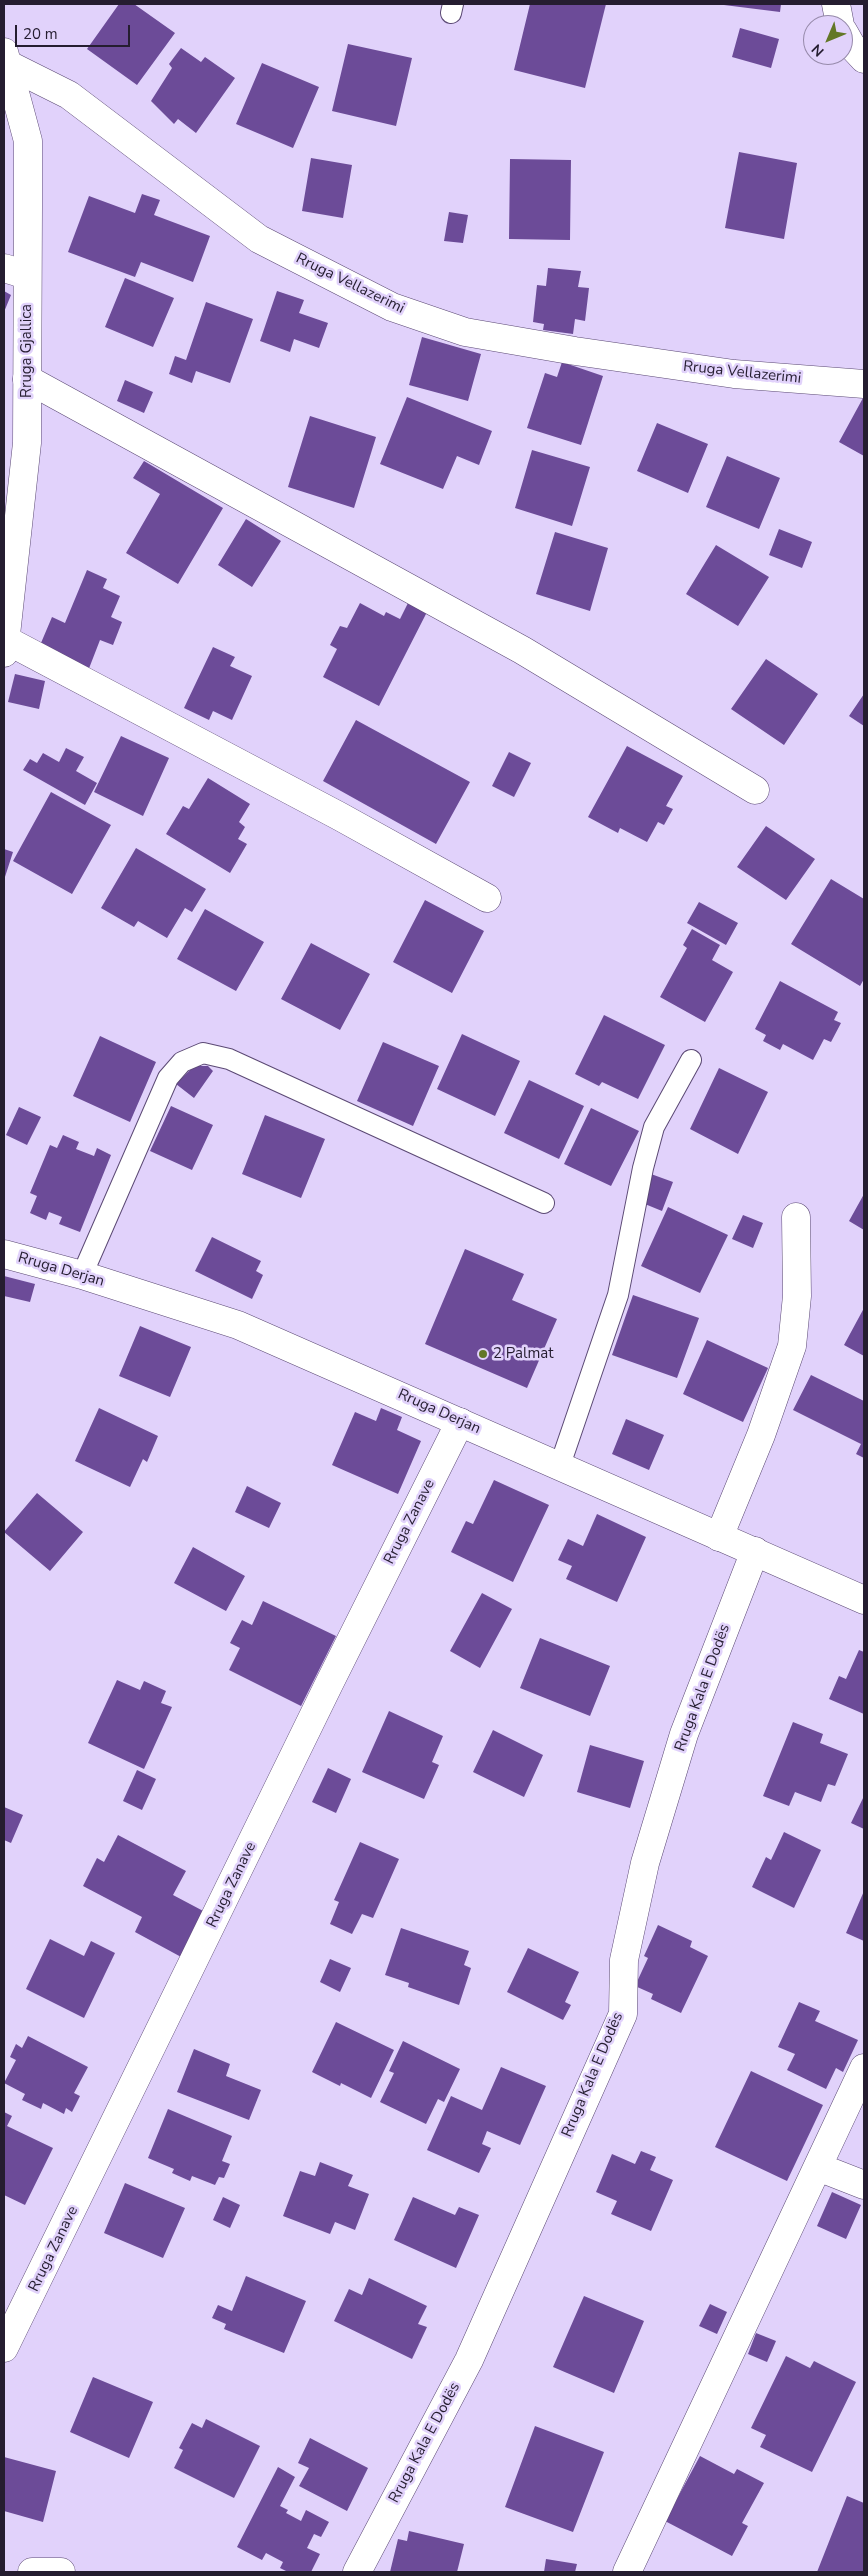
<!DOCTYPE html>
<meta charset="utf-8">
<style>
body{margin:0}
#map{position:relative;width:868px;height:2576px;overflow:hidden;background:#e1d2fb;font-family:"Nunito Sans",sans-serif}
canvas{display:block}
.frame{position:absolute;inset:0;border:5px solid #251d30;pointer-events:none}
.north{position:absolute;left:803px;top:15px;width:50px;height:50px;box-sizing:border-box;background:#e1d2fb;border:1px solid #968aaa;border-radius:50%;rotate:225deg;font-size:14px;font-weight:700;line-height:20px;text-align:center;color:#251d30}
.north::after{content:'';display:block;margin:auto;width:18px;height:22px;background:#637727;clip-path:polygon(50% 0,100% 100%,50% 72%,0 100%)}
.scale{position:absolute;left:15px;top:25px;width:115px;height:22px;box-sizing:border-box;border:2px solid #251d30;border-top:0;padding-left:6px;font-size:15px;line-height:18px;white-space:nowrap;color:#251d30;-webkit-text-stroke:4px #e1d2fb;paint-order:stroke}
</style>
<div id="map">
<canvas width="868" height="2576"></canvas>
<div class="frame"></div>
<div class="north">N</div>
<div class="scale">20 m</div>
</div>
<script>
const context = document.querySelector('canvas').getContext('2d');
context.lineJoin = 'round';
function fill(path, color) { context.fillStyle = color; context.fill(path, 'evenodd'); }
const shape = rows => new Path2D(rows.map(r => 'M' + r).join(''));
function stroke(path, color, width, dash) { context.strokeStyle = color; context.lineWidth = width; context.lineCap = dash ? 'butt' : 'round'; context.setLineDash(dash || []); context.stroke(path); }
function write(font, color, halo, rows, align = 'center') {
  context.font = font + ' "Nunito Sans",sans-serif'; context.lineWidth = 5; context.setLineDash([]); context.textBaseline = 'middle'; context.strokeStyle = halo; context.fillStyle = color; for (const [text, x, y, turn = 0] of rows) {
    context.save(); context.translate(x, y); context.rotate((+turn || 0) * Math.PI / 180); context.textAlign = isNaN(turn) ? turn : align; if (halo) context.strokeText(text, 0, 0); context.fillText(text, 0, 0); context.restore();
  }
}
fill(shape([
 [119,4,134,4,175,33,137,85,87,49],
 [530,4,606,4,585,88,514,70],
 [716,4,781,4,780,12],
 [740,28,779,39,771,68,732,57],
 [348,44,412,58,396,126,332,111],
 [181,48,201,62,205,57,235,78,196,133,178,119,174,124,151,101,172,68,169,64],
 [262,63,319,87,293,148,236,124],
 [739,152,797,163,784,239,725,228],
 [311,158,352,165,343,218,302,211],
 [510,159,571,160,570,240,509,239],
 [142,194,160,200,154,215,210,236,193,282,141,262,135,277,68,252,89,196,135,213],
 [449,212,468,215,463,243,444,241],
 [548,268,581,271,578,287,589,288,585,321,575,319,573,334,543,330,544,324,533,322,537,285,546,286],
 [125,278,174,298,153,347,105,327],
 [4,291,11,295,4,312],
 [277,291,304,300,299,313,328,323,319,348,294,339,290,352,260,341],
 [206,302,253,319,230,383,196,371,192,383,169,374,175,356,186,360],
 [422,337,481,354,468,401,409,385],
 [562,362,603,376,581,445,527,428,545,373,557,377],
 [125,380,153,392,144,413,117,401],
 [407,397,492,431,479,465,457,456,443,489,380,464],
 [863,398,864,399,864,456,839,442],
 [310,416,376,437,354,508,288,487],
 [657,423,708,444,688,493,637,471],
 [532,450,590,467,572,526,515,508],
 [727,456,780,478,759,529,706,507],
 [144,461,223,508,178,584,126,553,160,494,133,478],
 [246,519,281,541,252,587,218,565],
 [779,529,812,542,802,568,769,555],
 [555,532,608,548,590,611,536,594],
 [716,545,769,577,738,626,686,594],
 [87,570,107,579,103,588,120,596,111,617,122,622,113,645,100,640,88,671,38,650,52,617,65,623],
 [360,603,384,616,386,612,400,619,408,603,427,612,379,706,323,677,337,649,330,645,340,626,347,628],
 [213,647,235,657,230,666,252,676,232,720,213,711,209,720,184,708],
 [766,659,818,694,784,745,731,709],
 [15,674,45,681,39,709,8,702],
 [864,694,864,726,849,716],
 [356,720,470,782,436,844,323,781],
 [121,736,169,758,143,816,94,792],
 [627,746,683,776,666,806,673,809,664,825,658,822,647,842,620,828,618,833,588,817],
 [66,748,84,757,76,771,97,783,85,805,23,770,30,759,37,763,43,753,59,762],
 [509,752,531,763,514,797,492,786],
 [208,778,250,804,239,822,245,827,238,839,247,844,230,873,166,834,183,806,189,809],
 [51,792,111,825,72,894,13,861],
 [766,826,815,859,786,900,737,867],
 [136,848,206,889,192,912,185,908,167,938,138,921,134,927,101,908],
 [4,849,13,852,4,880],
 [831,879,864,899,864,979,860,986,791,944],
 [425,900,484,931,452,993,393,962],
 [699,902,738,923,726,945,687,923],
 [205,909,264,942,236,991,177,959],
 [692,929,720,945,712,960,733,972,705,1022,660,997,687,948,683,945],
 [311,943,370,974,340,1030,281,999],
 [780,981,838,1012,834,1020,841,1023,831,1042,824,1039,813,1060,783,1044,780,1050,763,1041,766,1035,755,1029],
 [604,1015,665,1045,638,1099,602,1082,599,1086,575,1074],
 [462,1034,520,1061,495,1116,437,1089],
 [100,1036,156,1062,130,1122,73,1096],
 [383,1042,439,1066,413,1126,357,1101],
 [197,1066,208,1066,213,1071,194,1098,176,1084,190,1070],
 [719,1068,768,1092,738,1154,690,1129],
 [529,1080,584,1106,559,1159,504,1133],
 [171,1106,213,1125,192,1170,150,1151],
 [19,1107,41,1117,27,1145,6,1135],
 [591,1108,639,1131,611,1186,564,1164],
 [265,1115,325,1139,301,1198,242,1174],
 [63,1135,79,1142,76,1149,94,1156,97,1148,111,1155,80,1232,59,1224,62,1217,49,1212,46,1220,30,1213,37,1196,30,1193,50,1145,57,1148],
 [651,1174,673,1182,662,1211,640,1202],
 [864,1194,864,1230,849,1221],
 [668,1207,728,1235,700,1293,641,1266],
 [743,1215,763,1223,753,1248,732,1239],
 [212,1237,261,1261,256,1271,263,1275,252,1299,195,1271],
 [465,1249,524,1274,512,1300,557,1319,527,1388,425,1344],
 [4,1276,35,1284,30,1302,4,1296],
 [633,1295,699,1318,677,1378,612,1355],
 [864,1308,864,1356,844,1345],
 [140,1326,191,1347,170,1397,119,1376],
 [707,1340,768,1368,743,1422,683,1394],
 [811,1375,864,1401,864,1458,856,1454,861,1444,793,1410],
 [99,1408,158,1436,147,1462,143,1459,130,1487,75,1461],
 [381,1408,402,1417,397,1430,421,1441,398,1494,332,1465,355,1412,376,1421],
 [626,1419,664,1435,649,1470,612,1454],
 [494,1480,549,1505,513,1582,451,1552,466,1521,473,1524],
 [247,1486,281,1503,269,1528,235,1512],
 [37,1493,83,1532,50,1571,4,1532],
 [597,1514,646,1537,617,1602,566,1579,572,1566,558,1560,568,1539,583,1546],
 [193,1547,245,1576,226,1611,174,1583],
 [482,1593,512,1609,480,1668,450,1651],
 [263,1601,336,1636,301,1706,229,1670,240,1648,230,1643,242,1620,252,1625],
 [540,1638,610,1666,590,1716,520,1688],
 [859,1650,864,1652,864,1714,829,1699,839,1676,846,1679],
 [117,1680,140,1690,144,1681,166,1691,161,1703,172,1707,144,1769,88,1743],
 [389,1711,443,1736,432,1762,439,1765,424,1799,362,1772],
 [793,1722,823,1734,820,1743,848,1754,835,1786,828,1784,821,1802,795,1792,789,1806,763,1796],
 [493,1730,543,1755,524,1797,473,1772],
 [590,1745,644,1761,630,1808,577,1792],
 [328,1768,351,1779,336,1813,312,1802],
 [137,1770,156,1779,142,1810,123,1801],
 [864,1796,864,1829,851,1823],
 [4,1807,23,1815,11,1843,4,1840],
 [784,1832,821,1850,794,1908,752,1887,766,1857,771,1860],
 [118,1835,186,1871,173,1895,207,1913,183,1958,135,1932,142,1917,83,1886,97,1858,104,1862],
 [360,1842,399,1859,373,1918,362,1914,352,1934,330,1924,339,1902,334,1900],
 [864,1891,864,1941,846,1933],
 [658,1925,692,1941,690,1947,708,1956,681,2013,651,1999,653,1994,635,1986,648,1958,644,1956],
 [401,1928,469,1951,464,1965,471,1968,459,2005,408,1987,409,1983,385,1975],
 [50,1939,84,1956,91,1941,115,1953,84,2018,26,1989],
 [528,1948,579,1972,565,2002,571,2005,563,2020,507,1992],
 [330,1959,351,1968,340,1992,320,1982],
 [799,2002,820,2011,815,2021,858,2040,843,2072,836,2068,826,2089,787,2070,795,2054,778,2047],
 [336,2022,394,2050,371,2098,341,2083,340,2086,312,2072],
 [28,2036,88,2067,74,2093,80,2096,72,2112,66,2108,64,2114,43,2103,41,2109,22,2100,25,2094,4,2083,16,2060,10,2057,16,2044,22,2048],
 [403,2041,460,2069,444,2102,438,2099,426,2124,380,2102,394,2073,389,2071],
 [194,2049,230,2064,226,2076,261,2090,249,2120,177,2092],
 [501,2067,546,2086,520,2145,487,2131,482,2144,491,2148,479,2173,427,2150,451,2096,482,2110],
 [751,2071,823,2105,787,2181,715,2147],
 [168,2109,232,2136,222,2161,230,2164,224,2178,219,2177,215,2185,192,2176,190,2181,172,2173,174,2169,148,2158],
 [4,2112,12,2116,7,2126,53,2148,25,2205,4,2195],
 [641,2151,656,2157,650,2170,673,2180,651,2231,611,2214,617,2201,596,2192,612,2154,635,2164],
 [320,2162,353,2175,348,2186,369,2194,355,2230,335,2222,330,2234,283,2216,300,2171,315,2176],
 [125,2183,185,2208,163,2258,104,2233],
 [832,2192,861,2205,846,2239,817,2226],
 [223,2197,240,2205,230,2228,213,2220],
 [413,2197,455,2215,459,2207,479,2215,456,2268,394,2240],
 [246,2276,306,2301,284,2353,224,2329,226,2324,212,2318,218,2305,232,2311],
 [369,2278,427,2306,418,2324,427,2327,412,2359,334,2321,349,2289,362,2295],
 [584,2296,644,2321,614,2393,553,2367],
 [710,2304,727,2312,717,2334,699,2326],
 [756,2333,776,2341,767,2362,748,2354],
 [786,2356,810,2368,814,2361,856,2382,812,2472,760,2447,766,2435,751,2428],
 [93,2377,153,2402,129,2458,70,2432],
 [206,2419,260,2446,234,2498,174,2468,183,2450,179,2448,192,2423,202,2428],
 [535,2426,604,2452,573,2532,505,2507],
 [310,2438,368,2468,347,2511,299,2486,309,2468,298,2463],
 [700,2456,734,2474,737,2469,764,2483,742,2523,748,2526,732,2556,665,2521],
 [4,2457,56,2471,43,2522,4,2511],
 [278,2467,295,2477,280,2506,288,2510,286,2513,301,2521,306,2510,329,2522,321,2537,314,2534,307,2548,320,2554,311,2572,288,2572,280,2568,283,2562,266,2553,262,2560,237,2547],
 [847,2496,864,2503,864,2572,817,2572],
 [409,2531,464,2544,457,2572,390,2572,398,2539,407,2541],
 [546,2559,577,2564,575,2572,544,2572]
]), '#6c4b98');
const service = shape([
 [451,13,453,4],
 [82,1275,168,1078,182,1062,203,1053,229,1059,544,1203],
 [560,1465,618,1295,643,1168,654,1127,691,1060]
]);
const minor = shape([
 [836,4,840,25],
 [843,31,851,45,864,59],
 [9,65,69,95,259,239,392,307,465,332,575,351,734,374,864,384],
 [4,268,27,275],
 [27,379,522,650,755,790],
 [6,640,339,816,487,898],
 [719,1537,761,1435,792,1346,797,1296,796,1217],
 [818,2167,864,2185],
 [4,2348,329,1684,460,1422],
 [357,2572,469,2360,623,2014,624,1960,645,1863,684,1734,755,1551],
 [627,2572,864,2068]
]);
const tertiary = shape([
 [4,52,28,141,28,207,27,443,4,653],
 [4,1254,82,1275,238,1325,864,1600],
 [32,2572,61,2572]
]);
stroke(service, '#5b4974', 22);
stroke(minor, '#5b4974', 29);
stroke(tertiary, '#5b4974', 29);
stroke(service, '#fff', 20);
stroke(minor, '#fff', 28);
stroke(tertiary, '#fff', 28);
for (const [x, y, r, color] of [
 [483,1354,5,"#637727"]
]) { const dot = new Path2D(); dot.arc(x, y, r, 0, 2 * Math.PI); context.fillStyle = color; context.fill(dot); stroke(dot, '#e1d2fb', 2); }
write('15px', '#251d30', '#e1d2fb', [
 ["Rruga Vellazerimi",350,284,26],
 ["Rruga Gjallica",27,351,-90],
 ["Rruga Vellazerimi",742,373,6],
 ["Rruga Derjan",61,1270,16],
 ["Rruga Derjan",439,1412,24],
 ["Rruga Zanave",410,1522,-63],
 ["Rruga Kala E Dodës",703,1688,-70],
 ["Rruga Zanave",232,1885,-64],
 ["Rruga Kala E Dodës",593,2075,-67],
 ["Rruga Zanave",54,2249,-64],
 ["Rruga Kala E Dodës",425,2443,-62]
]);
write('15px', '#251d30', '#e1d2fb', [
 ["2 Palmat",493,1354]
], 'left');
</script>
